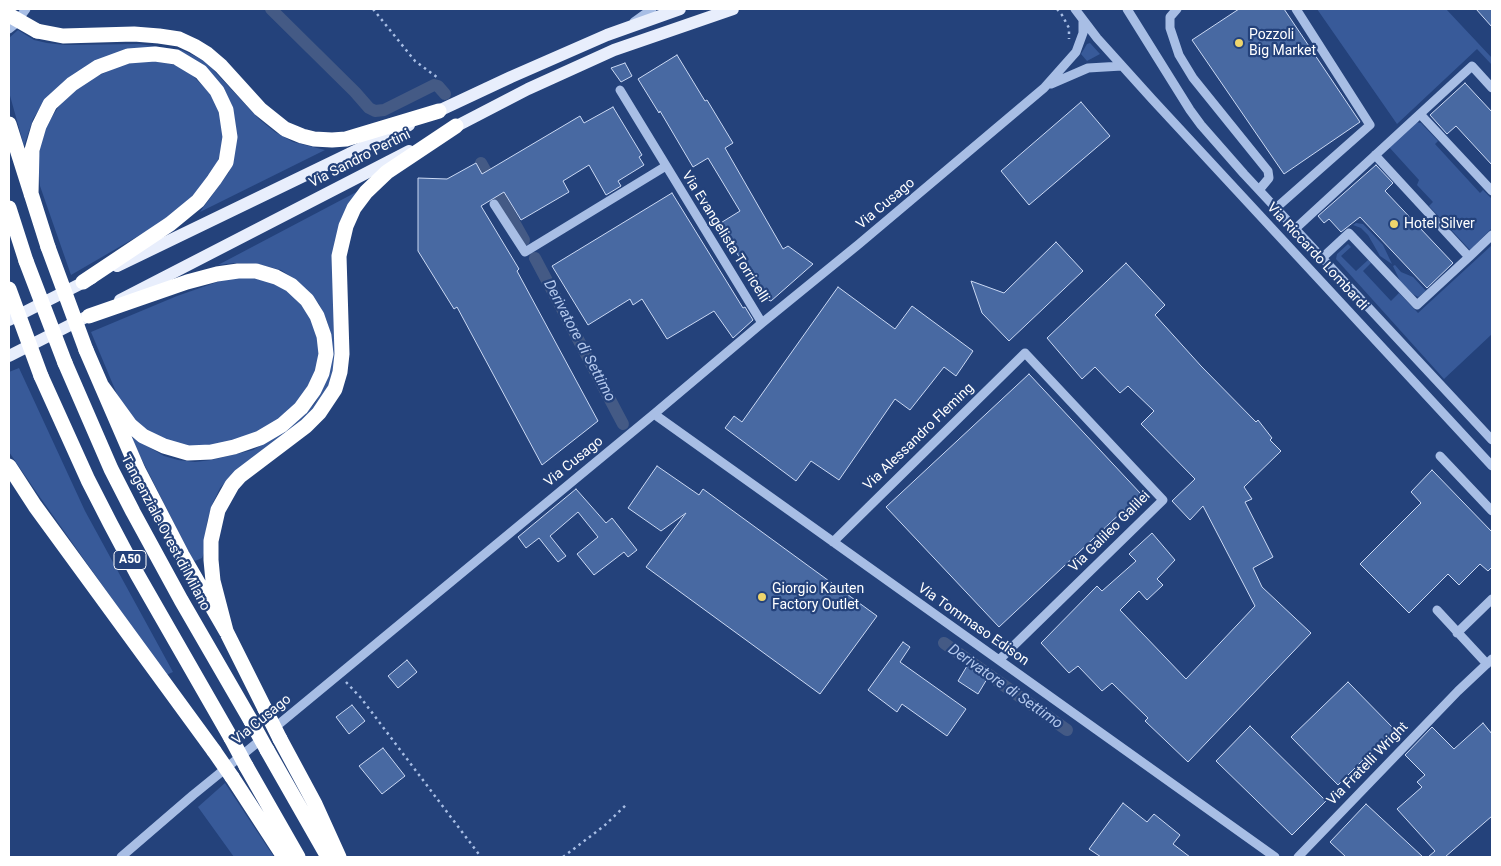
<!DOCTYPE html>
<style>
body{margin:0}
#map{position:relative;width:1501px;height:866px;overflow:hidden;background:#24427b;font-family:Roboto,sans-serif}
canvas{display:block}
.frame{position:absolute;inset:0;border:10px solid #fff;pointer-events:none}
</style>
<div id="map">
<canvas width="1501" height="866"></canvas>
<div class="frame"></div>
</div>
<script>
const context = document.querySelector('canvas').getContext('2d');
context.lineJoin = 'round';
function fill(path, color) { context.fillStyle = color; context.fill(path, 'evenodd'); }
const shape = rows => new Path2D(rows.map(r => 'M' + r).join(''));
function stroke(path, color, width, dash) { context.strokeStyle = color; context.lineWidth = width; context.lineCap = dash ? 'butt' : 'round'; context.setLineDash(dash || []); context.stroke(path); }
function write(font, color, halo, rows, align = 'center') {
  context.font = font + ' Roboto,sans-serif'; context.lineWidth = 4.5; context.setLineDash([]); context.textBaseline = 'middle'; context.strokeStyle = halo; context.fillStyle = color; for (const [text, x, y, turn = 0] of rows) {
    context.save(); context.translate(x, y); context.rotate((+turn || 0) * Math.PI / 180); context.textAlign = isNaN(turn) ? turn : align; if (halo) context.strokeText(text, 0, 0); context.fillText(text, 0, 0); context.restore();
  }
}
fill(shape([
 [1317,9,1446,9,1492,58,1492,65,1477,49,1397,124],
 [18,30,34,40,47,43,65,45,139,44,182,50,205,61,259,119,275,132,293,142,325,150,200,212,229,172,234,152,236,135,235,121,231,103,224,89,150,48,42,105,33,119,24,146,9,92,9,38],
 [1090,43,1100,54,1087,61,1081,54,1087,44],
 [147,60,176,65,190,73,214,97,220,111,223,127,223,146,217,163,210,178,176,214,71,275,40,186,38,165,40,147,46,126,59,106,75,90,93,78,129,62],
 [1415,122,1421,123,1438,141,1435,144,1480,193,1483,190,1492,199,1492,228,1470,250,1429,206,1433,202,1417,185,1419,180,1389,147],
 [364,188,352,204,335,366,330,387,308,418,232,475,220,488,212,505,207,522,204,553,202,558,195,561,192,559,130,436,164,456,178,460,195,462,211,460,253,450,270,440,303,416,315,403,323,388,331,336,327,321,319,304,308,291,293,278,281,270,258,264,234,263,218,265],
 [1356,223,1363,224,1383,245,1392,264,1380,256,1368,235,1361,228,1353,225],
 [1348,244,1351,247,1341,256,1356,271,1368,260,1371,263,1363,271,1391,301,1399,293,1418,313,1492,245,1492,334,1444,379,1336,259,1337,254],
 [1395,265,1401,272,1413,277,1426,291,1418,297,1413,294,1400,281,1393,266],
 [241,277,255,277,271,280,294,296,314,321,320,353,316,374,292,410,259,433,201,449,174,444,139,426,119,399,91,332,177,296,223,280],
 [19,368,85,511,173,672,166,675,37,493,9,452,9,372],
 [225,783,274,857,234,857,198,807]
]), '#385a99');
stroke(shape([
 [271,9,355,92,369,108,375,111,384,110,434,85,438,86,445,94],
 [481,163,524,240],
 [535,258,623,424],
 [944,643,1067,730]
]), '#445a85', 12);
const building = shape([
 [1239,9,1284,9,1360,122,1284,174,1192,40,1239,9],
 [1476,9,1492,9,1492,27,1476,9],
 [677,55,705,101,707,100,733,143,725,148,783,249,788,246,813,264,771,301,765,299,719,224,740,211,708,158,693,167,660,111,659,113,638,79,677,55],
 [625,63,632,76,621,82,611,68,625,63],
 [1465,83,1492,112,1492,165,1456,126,1447,134,1430,115,1465,83],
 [1081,102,1110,136,1029,205,1001,171,1081,102],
 [613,107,642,155,639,157,644,165,618,181,621,186,606,195,589,165,563,181,569,192,521,220,504,192,481,206,519,269,517,271,598,421,542,465,457,307,454,309,418,251,418,178,447,179,476,163,482,174,580,116,584,123,613,107],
 [1376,165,1393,183,1385,191,1453,263,1427,288,1360,217,1341,232,1329,219,1324,223,1318,216,1376,165],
 [672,193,743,308,745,307,753,320,733,338,714,311,667,339,642,299,633,305,630,299,588,325,552,266,672,193],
 [1056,242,1083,271,1009,341,982,313,971,281,1004,293,1056,242],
 [1126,263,1165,305,1155,315,1201,366,1256,422,1258,420,1272,438,1270,440,1281,451,1244,487,1252,499,1245,502,1273,557,1253,568,1262,587,1311,633,1188,762,1145,721,1148,718,1112,683,1102,691,1078,666,1069,673,1041,643,1097,586,1102,591,1136,561,1129,554,1152,533,1175,560,1157,579,1163,585,1147,600,1139,591,1120,610,1186,679,1255,606,1203,506,1190,520,1172,501,1195,479,1141,424,1154,411,1128,386,1120,393,1095,367,1082,379,1047,338,1126,263],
 [838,287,895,329,912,306,973,351,956,376,944,367,910,410,895,399,839,480,811,461,796,481,725,428,734,416,742,422,838,287],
 [1029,374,1141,494,999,627,886,507,1029,374],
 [657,466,699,495,703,489,877,616,820,694,646,567,686,513,661,531,628,508,657,466],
 [1432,470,1492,532,1492,567,1488,571,1480,564,1459,585,1448,574,1409,613,1360,564,1421,503,1411,492,1432,470],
 [576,489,606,523,612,518,637,550,628,557,624,552,594,575,577,554,598,537,578,512,550,536,566,556,558,562,539,538,526,548,518,537,576,489],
 [903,642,910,647,900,662,966,709,947,736,902,704,897,712,868,690,903,642],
 [407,660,417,672,398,688,388,676,407,660],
 [967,666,987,679,978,694,958,681,967,666],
 [1348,682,1394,729,1338,785,1291,737,1348,682],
 [352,705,365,721,349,734,336,717,352,705],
 [1483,723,1492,734,1492,816,1445,857,1428,857,1435,851,1397,809,1422,787,1417,782,1425,775,1405,755,1432,727,1454,749,1483,723],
 [1250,726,1326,801,1292,835,1216,761,1250,726],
 [383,748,405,776,382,794,359,766,383,748],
 [1123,803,1147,822,1154,814,1180,835,1173,844,1190,857,1101,857,1089,849,1123,803],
 [1366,804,1423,857,1346,857,1330,842,1366,804]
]);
fill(building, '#4869a2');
stroke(building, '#cbd9f4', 1);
stroke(shape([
 [373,9,415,61,438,78],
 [1057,9,1062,15,1069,28,1069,39],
 [346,682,361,698,481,857],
 [563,857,604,826,627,804]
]), '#a8bee5', 2.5, [2.5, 4]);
stroke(shape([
 [1075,9,1097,38,1152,99,1492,466],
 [1127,9,1190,110,1201,125,1244,174,1492,440],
 [1177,9,1170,17,1170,28,1179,55,1193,78,1268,171,1269,178,1259,190],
 [634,22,652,9],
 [9,29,14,25,26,9],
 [1051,84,1088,68,1122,66],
 [620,90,762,323],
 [1420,114,1492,191],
 [1375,155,1469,257,1492,235],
 [494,204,525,252,666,166],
 [1276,208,1370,125,1296,9],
 [1295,229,1472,66,1492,88],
 [1322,258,1349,233,1417,305,1469,257],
 [654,414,1275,857],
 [1440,456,1492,511],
 [833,542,1025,353,1163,500,999,660],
 [1437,610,1487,664],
 [1457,633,1492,599],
 [273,729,654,414,762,323,859,244,1044,88,1076,52,1083,33,1083,20],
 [121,857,193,795,263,738],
 [1298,857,1458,691,1492,659]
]), '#a8bee5', 9);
stroke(shape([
 [432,114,511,77,607,35,680,9],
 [449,130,528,89,614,50,733,9],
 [117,266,409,125],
 [120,300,409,151],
 [9,320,92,278],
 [9,356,84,318]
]), '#e8eefc', 12);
stroke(shape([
 [37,31,63,36,134,34,159,36,179,39,194,46,207,54,221,66,260,109,285,129,302,136,314,139,332,140,346,139,439,111],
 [9,124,48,247],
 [31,194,32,150,39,126,50,104,72,84,98,67,128,56,155,54,176,57,201,72,217,91,226,110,230,137,226,162,214,180,198,201,170,224,83,282],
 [9,208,26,261],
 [89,316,187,282,217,274,238,271,256,271,276,277,291,285,307,300,317,316,324,336,326,354,322,373,314,390,301,408,282,425,260,438,234,447,211,452,188,453,164,446,143,436,130,425,101,385],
 [86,350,138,470,182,555,226,631,265,709],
 [65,363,111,469,133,512,181,600,251,721],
 [41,376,88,480,110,523,137,574,231,738],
 [9,466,35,506,214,751],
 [226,631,213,581,211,560,211,541,218,510,232,485,240,476,306,426,319,413,335,389,340,372,342,354,339,256,346,226,354,208,366,192,387,172,456,126],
 [280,739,315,804,339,857],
 [267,750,328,857],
 [246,766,298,857],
 [232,777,284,857]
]), '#fff', 15);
stroke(shape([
 [9,15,37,31],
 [48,247,86,350],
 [26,261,65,363],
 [9,289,41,376],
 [265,709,280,739],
 [251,721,267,750],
 [231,738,246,766],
 [214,751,232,777]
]), '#fff', 15);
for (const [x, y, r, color] of [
 [1239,43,5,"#efd56c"],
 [1394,224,5,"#efd56c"],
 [762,597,5,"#efd56c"]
]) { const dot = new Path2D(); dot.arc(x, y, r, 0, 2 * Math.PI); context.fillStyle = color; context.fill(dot); stroke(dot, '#24427b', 2); }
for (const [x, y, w] of [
 [130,560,32]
]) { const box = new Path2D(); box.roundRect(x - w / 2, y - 9.5, w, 19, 4); context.fillStyle = '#24427b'; context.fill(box); stroke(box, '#fff', 1); }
write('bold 12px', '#fff', null, [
 ["A50",130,560]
]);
write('14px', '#fff', '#24427b', [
 ["Pozzoli",1249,35],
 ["Big Market",1249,51],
 ["Hotel Silver",1404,224],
 ["Giorgio Kauten",772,589],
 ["Factory Outlet",772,605]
], 'left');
write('14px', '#fff', '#24427b', [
 ["Via Sandro Pertini",360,159,-27],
 ["Via Cusago",886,204,-40],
 ["Via Evangelista Torricelli",725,237,58],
 ["Via Riccardo Lombardi",1317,257,47],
 ["Via Alessandro Fleming",919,437,-44],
 ["Via Cusago",574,462,-39],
 ["Via Galileo Galilei",1110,532,-45],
 ["Tangenziale Ovest di Milano",165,533,62],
 ["Via Tommaso Edison",973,625,35],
 ["Via Cusago",262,720,-39],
 ["Via Fratelli Wright",1368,764,-46]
]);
write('italic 15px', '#b3c8ed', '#24427b', [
 ["Derivatore di Settimo",579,341,62],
 ["Derivatore di Settimo",1005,687,35]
]);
</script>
